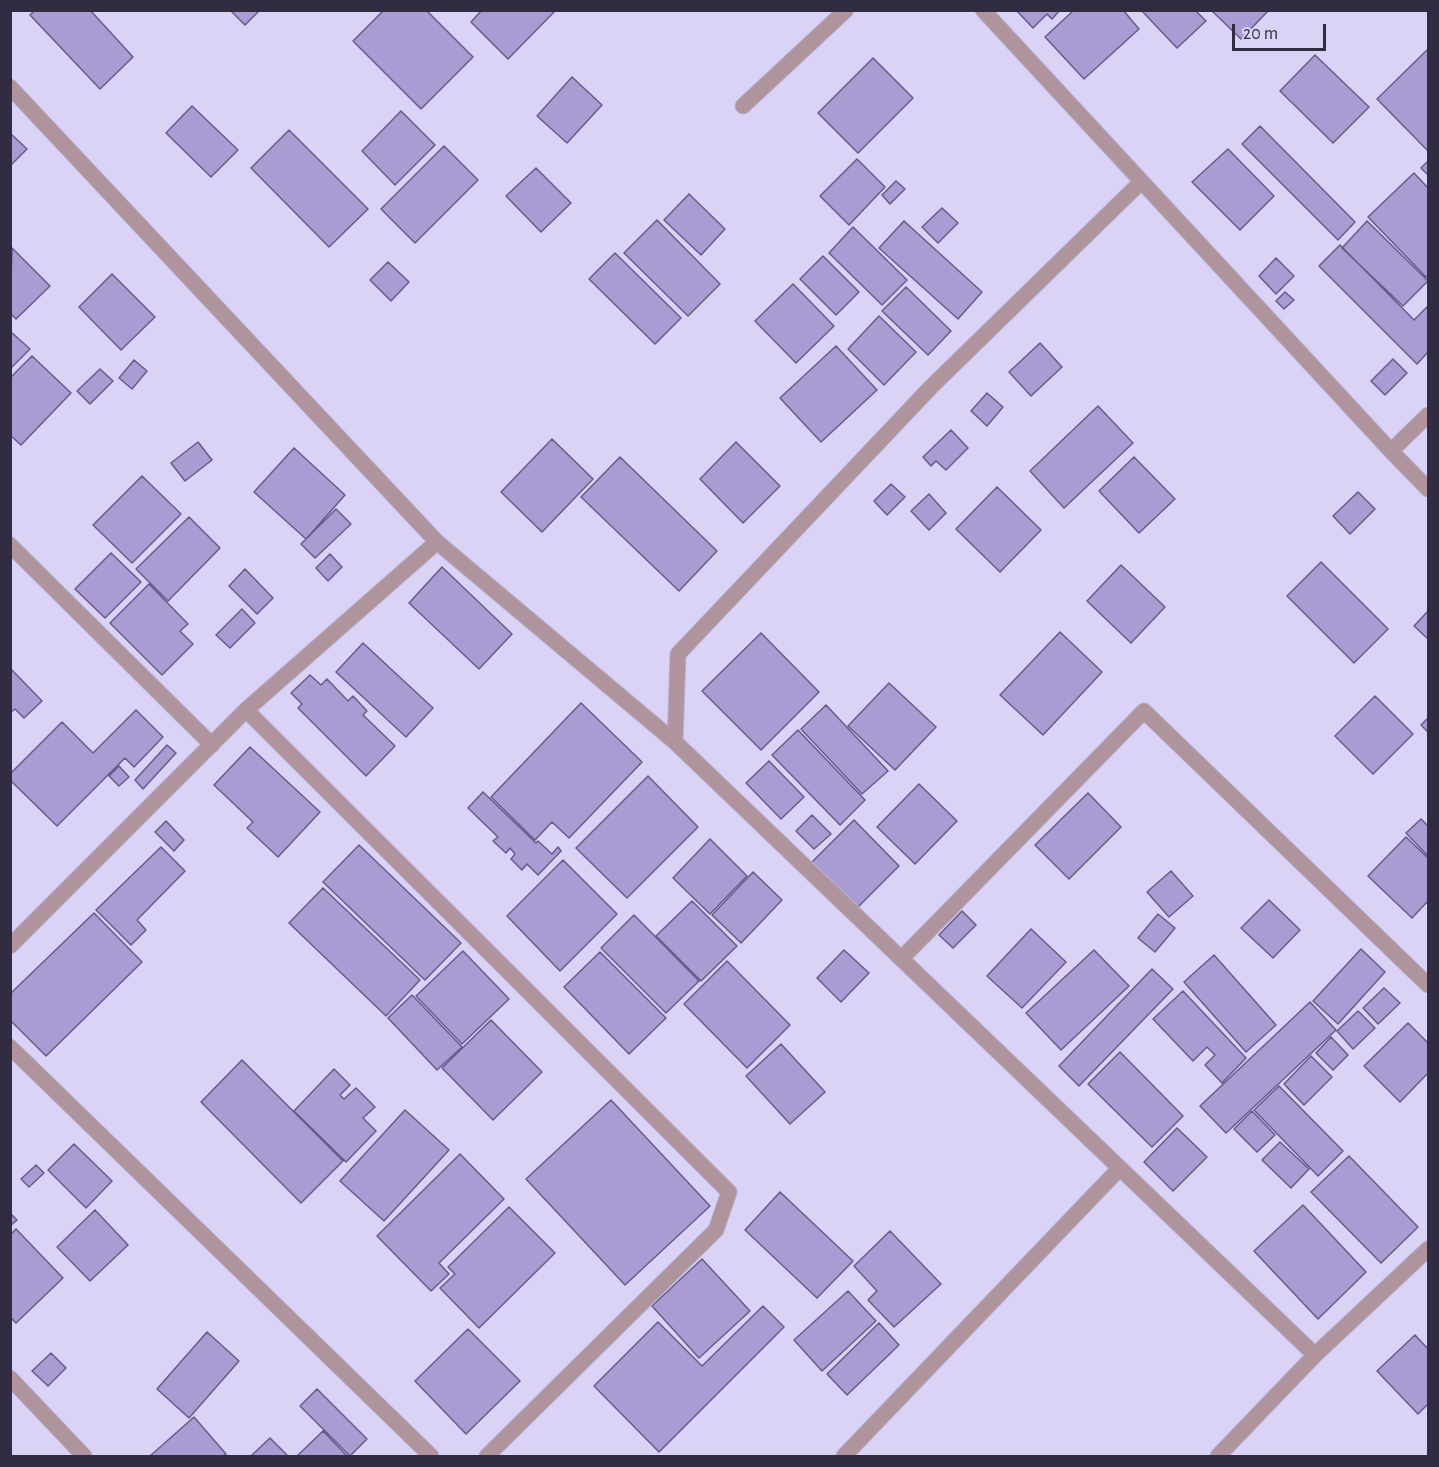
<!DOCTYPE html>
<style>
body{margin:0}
#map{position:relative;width:1439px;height:1467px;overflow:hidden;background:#dad3f6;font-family:"Alegreya Sans",sans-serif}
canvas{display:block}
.frame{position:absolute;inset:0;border:12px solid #312c42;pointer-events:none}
.scale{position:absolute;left:1232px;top:24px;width:94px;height:27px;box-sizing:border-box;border:3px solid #312c42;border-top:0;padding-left:8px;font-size:18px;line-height:21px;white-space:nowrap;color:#312c42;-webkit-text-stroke:4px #dad3f6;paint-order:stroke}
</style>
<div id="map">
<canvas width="1439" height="1467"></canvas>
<div class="frame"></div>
<div class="scale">20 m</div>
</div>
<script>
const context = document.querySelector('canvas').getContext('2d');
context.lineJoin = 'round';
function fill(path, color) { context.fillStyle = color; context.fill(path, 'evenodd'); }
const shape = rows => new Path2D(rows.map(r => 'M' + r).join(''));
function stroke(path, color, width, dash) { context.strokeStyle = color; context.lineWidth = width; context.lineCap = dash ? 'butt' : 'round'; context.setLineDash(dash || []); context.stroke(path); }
const building = shape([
 [35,10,90,10,133,57,100,89,30,15,35,10],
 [230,10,260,10,245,25,230,10],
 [384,10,426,10,473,57,421,109,353,41,384,10],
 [482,10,556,10,508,59,471,22,482,10],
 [1016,10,1060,10,1052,19,1047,14,1033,28,1016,10],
 [1074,10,1123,10,1139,29,1084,79,1045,37,1074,10],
 [1141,10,1195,10,1206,21,1177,48,1141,10],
 [1211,10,1267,10,1268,11,1241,39,1211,10],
 [1427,50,1428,51,1428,151,1377,99,1427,50],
 [1315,55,1369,107,1333,143,1280,91,1315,55],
 [873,58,913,98,858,153,818,113,873,58],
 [572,77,602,105,567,143,537,116,572,77],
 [192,106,238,150,211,177,166,133,192,106],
 [401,111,435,145,395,185,362,151,401,111],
 [1260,126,1355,222,1338,240,1242,144,1260,126],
 [289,130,368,209,329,247,251,168,289,130],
 [10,133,27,149,10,166,10,133],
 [444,146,478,180,415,243,381,209,444,146],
 [1228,149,1274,196,1240,230,1192,182,1228,149],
 [857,159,885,187,849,225,820,196,857,159],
 [1428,161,1428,175,1421,168,1428,161],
 [536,168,571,203,541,232,506,196,536,168],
 [1414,173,1428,188,1428,275,1426,277,1368,217,1414,173],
 [896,181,905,189,890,204,882,195,896,181],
 [689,194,725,229,701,255,664,220,689,194],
 [942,208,958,223,938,243,922,227,942,208],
 [657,220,720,284,688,316,624,253,657,220],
 [904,221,982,292,958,319,879,248,904,221],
 [1367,221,1428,281,1403,306,1342,248,1367,221],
 [853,227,907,280,882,305,829,253,853,227],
 [1340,245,1414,320,1428,306,1428,352,1417,364,1319,266,1340,245],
 [12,248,50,286,16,319,10,313,12,248],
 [615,253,681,318,655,344,589,279,615,253],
 [823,256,859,292,836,315,800,279,823,256],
 [1276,258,1294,276,1276,294,1259,276,1276,258],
 [388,262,409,282,391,301,370,280,388,262],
 [112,274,155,317,121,350,79,307,112,274],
 [793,284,834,326,796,363,755,321,793,284],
 [906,287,951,331,928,355,882,311,906,287],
 [1285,292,1294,300,1284,309,1276,301,1285,292],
 [879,316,916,352,884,385,848,349,879,316],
 [10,331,30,349,10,369,10,331],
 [1040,343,1062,367,1031,396,1009,372,1040,343],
 [836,346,877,390,821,442,780,398,836,346],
 [32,356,71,393,21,445,10,435,10,378,32,356],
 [1393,359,1407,373,1385,395,1371,381,1393,359],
 [134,360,147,371,132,389,119,378,134,360],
 [100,369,113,381,90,404,77,391,100,369],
 [987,393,1003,407,987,426,971,411,987,393],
 [1098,406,1133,443,1064,508,1030,471,1098,406],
 [951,430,968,448,946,470,936,461,931,466,923,457,951,430],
 [552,439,593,479,542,532,501,492,552,439],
 [198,442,212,460,185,481,171,463,198,442],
 [736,442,780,486,743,523,700,479,736,442],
 [294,448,345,495,306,539,254,492,294,448],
 [620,457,717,551,679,591,581,497,620,457],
 [1134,457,1175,499,1139,533,1099,491,1134,457],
 [142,476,181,514,132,563,93,525,142,476],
 [891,484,905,497,887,515,874,501,891,484],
 [997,487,1041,530,1000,572,956,529,997,487],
 [1358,492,1375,509,1350,534,1333,516,1358,492],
 [929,494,946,513,929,530,911,511,929,494],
 [336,509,351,524,315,558,301,544,336,509],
 [189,517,220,548,168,601,136,569,189,517],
 [111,553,141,582,105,618,75,589,111,553],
 [330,554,342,567,328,581,316,568,330,554],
 [1321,562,1388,629,1354,663,1287,596,1321,562],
 [1121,565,1165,607,1131,643,1087,601,1121,565],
 [442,567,512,634,479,669,409,603,442,567],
 [245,569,273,598,257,614,229,586,245,569],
 [149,584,188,624,180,631,193,644,162,675,110,623,149,584],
 [242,609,255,623,230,648,216,635,242,609],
 [1428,611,1428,639,1414,626,1428,611],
 [1060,632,1102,672,1043,735,1000,695,1060,632],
 [761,633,819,692,761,750,702,691,761,633],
 [363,643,433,708,406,737,336,672,363,643],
 [10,668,42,701,24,718,15,709,10,713,10,668],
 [310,675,321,685,327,679,348,701,353,696,367,711,363,715,395,746,366,776,298,708,302,704,291,693,310,675],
 [889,683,936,727,895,770,848,726,889,683],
 [1375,696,1413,734,1373,774,1335,736,1375,696],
 [581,703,642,762,569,838,552,822,535,840,491,797,581,703],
 [826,705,888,771,862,794,801,729,826,705],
 [136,710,163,737,134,767,125,758,57,826,10,780,10,774,62,722,93,753,136,710],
 [1428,718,1428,732,1421,725,1428,718],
 [798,730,865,800,840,825,772,755,798,730],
 [167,745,176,753,143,789,135,780,167,745],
 [250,747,320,812,278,857,247,828,253,822,214,785,250,747],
 [769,761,804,797,781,819,746,783,769,761],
 [119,766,129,777,119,786,109,776,119,766],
 [648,776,698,827,627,898,576,848,648,776],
 [919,784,957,821,915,864,877,827,919,784],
 [483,792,536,843,538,841,552,854,558,847,561,851,538,875,527,864,522,870,511,859,515,854,510,848,506,853,493,841,498,837,468,808,483,792],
 [1088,793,1121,827,1069,879,1035,845,1088,793],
 [812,815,831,834,814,849,796,831,812,815],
 [1421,819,1428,826,1428,856,1406,833,1421,819],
 [854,820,899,866,856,909,811,863,854,820],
 [166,821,184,840,174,851,155,832,166,821],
 [1406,837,1428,858,1428,901,1412,918,1368,876,1406,837],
 [710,839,747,876,710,914,673,878,710,839],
 [359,845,461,943,425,980,323,882,359,845],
 [161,847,185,871,137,920,146,930,131,945,96,910,161,847],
 [563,860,617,914,560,971,507,916,563,860],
 [1171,871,1193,896,1169,917,1147,892,1171,871],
 [753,872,782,900,741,943,712,915,753,872],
 [323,888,420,980,386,1016,289,923,323,888],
 [1269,900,1300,930,1273,958,1241,928,1269,900],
 [692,901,737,946,701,981,656,936,692,901],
 [962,911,976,925,953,948,939,935,962,911],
 [94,913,142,962,46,1056,10,1020,10,994,94,913],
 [1158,914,1175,928,1155,952,1138,938,1158,914],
 [634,915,699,981,666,1013,601,948,634,915],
 [1031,929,1066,962,1022,1008,987,976,1031,929],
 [1361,949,1385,972,1338,1024,1313,1001,1361,949],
 [844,950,869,973,841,1002,817,978,844,950],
 [1094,950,1129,986,1061,1050,1026,1013,1094,950],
 [463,951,509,999,462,1044,416,996,463,951],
 [600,952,666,1018,629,1054,564,987,600,952],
 [1214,955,1276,1025,1246,1052,1184,982,1214,955],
 [727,961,790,1025,747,1068,684,1004,727,961],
 [1152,969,1173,989,1079,1086,1059,1066,1152,969],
 [1384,988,1400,1003,1378,1024,1363,1008,1384,988],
 [1183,991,1246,1058,1222,1083,1205,1065,1215,1055,1207,1047,1193,1061,1153,1019,1183,991],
 [412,995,462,1047,437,1070,388,1018,412,995],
 [1310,1002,1336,1030,1226,1133,1200,1106,1310,1002],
 [1358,1011,1375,1028,1353,1049,1337,1031,1358,1011],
 [491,1020,542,1072,493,1120,442,1068,491,1020],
 [1408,1023,1428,1043,1428,1073,1400,1102,1364,1066,1408,1023],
 [1331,1037,1348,1055,1333,1070,1316,1053,1331,1037],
 [781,1044,825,1092,790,1124,746,1076,781,1044],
 [1120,1052,1183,1116,1152,1147,1088,1084,1120,1052],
 [1311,1056,1332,1077,1304,1105,1284,1084,1311,1056],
 [242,1060,343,1161,301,1203,201,1102,242,1060],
 [334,1069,350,1085,340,1095,344,1099,356,1088,375,1107,363,1118,376,1131,346,1162,294,1111,334,1069],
 [1279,1086,1343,1151,1318,1176,1254,1110,1279,1086],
 [611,1100,710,1206,625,1285,526,1179,611,1100],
 [405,1110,449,1150,384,1221,340,1181,405,1110],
 [1252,1111,1275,1135,1257,1152,1234,1129,1252,1111],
 [1177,1128,1207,1157,1173,1191,1144,1162,1177,1128],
 [1280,1142,1309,1169,1291,1188,1262,1160,1280,1142],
 [74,1144,112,1181,86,1208,48,1170,74,1144],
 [460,1154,504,1199,439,1263,449,1274,431,1291,377,1236,460,1154],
 [1349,1156,1418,1227,1381,1263,1311,1192,1349,1156],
 [36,1165,44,1173,29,1187,21,1179,36,1165],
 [780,1192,853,1261,817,1298,745,1230,780,1192],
 [1303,1205,1366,1272,1318,1319,1254,1251,1303,1205],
 [509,1207,555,1253,479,1328,440,1288,455,1274,448,1267,509,1207],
 [95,1210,128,1245,90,1281,57,1247,95,1210],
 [10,1213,17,1220,10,1226,10,1213],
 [16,1229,63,1278,16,1323,10,1317,10,1235,16,1229],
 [890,1231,941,1284,894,1327,868,1300,877,1291,854,1266,890,1231],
 [702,1259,750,1311,699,1358,652,1306,702,1259],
 [848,1291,876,1321,822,1371,794,1340,848,1291],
 [763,1306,784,1327,659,1452,594,1386,658,1322,702,1366,763,1306],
 [879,1323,899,1345,847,1395,827,1374,879,1323],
 [468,1329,520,1381,466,1434,415,1381,468,1329],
 [207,1332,239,1361,189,1418,157,1389,207,1332],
 [1415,1335,1428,1349,1428,1404,1418,1414,1377,1371,1415,1335],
 [51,1353,66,1368,48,1386,32,1371,51,1353],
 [317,1389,367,1439,350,1456,300,1406,317,1389],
 [194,1417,226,1454,223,1456,150,1456,194,1417],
 [323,1431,347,1456,297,1456,323,1431],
 [270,1438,288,1456,251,1456,270,1438]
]);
fill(building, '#a99cd3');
stroke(building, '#675a8d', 1.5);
const minor = shape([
 [983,10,1391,451,1428,489],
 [10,87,437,542,675,742,1315,1355],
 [743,106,846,10],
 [1391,451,1428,415],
 [10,545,212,745],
 [246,710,729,1192,716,1230,487,1456],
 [675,742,678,654,931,387,1141,182],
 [10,946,246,710,437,542],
 [901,959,1144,711,1428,985],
 [10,1047,431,1456],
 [10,1378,84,1456],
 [844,1456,1119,1169],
 [1218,1456,1315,1355,1428,1249]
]);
stroke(minor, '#b8b2d2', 17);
stroke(minor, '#af939d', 15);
</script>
